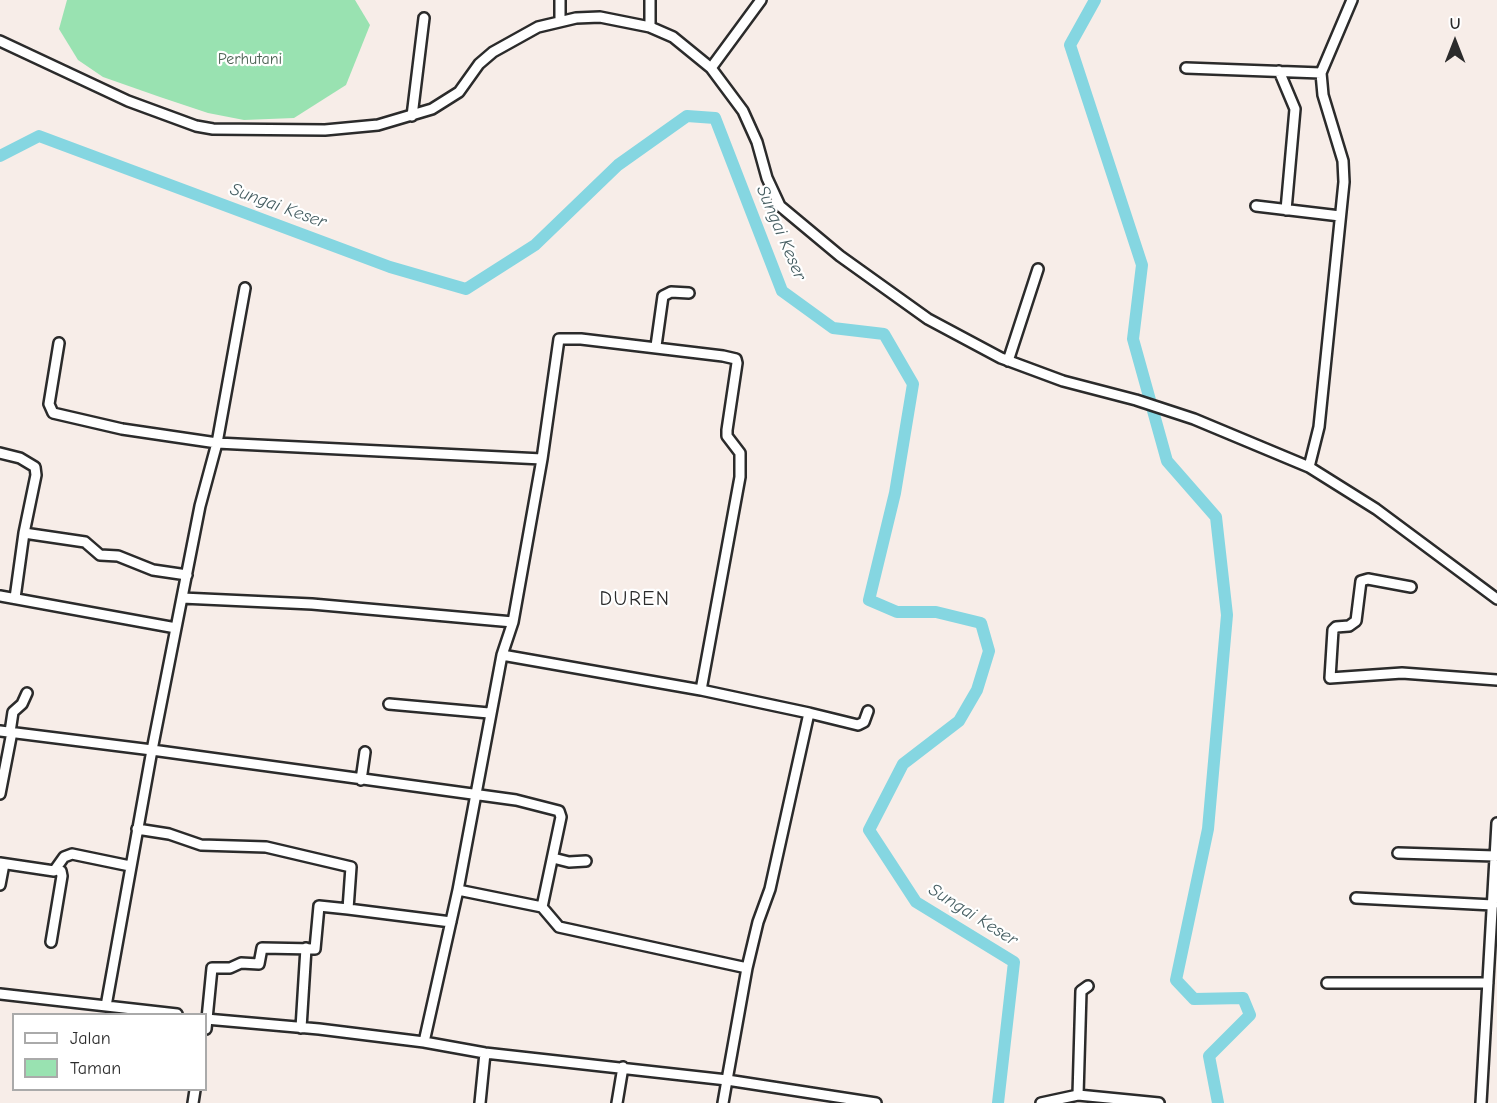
<!DOCTYPE html>
<style>
body{margin:0}
#map{position:relative;width:1497px;height:1103px;overflow:hidden;background:#f7ede8;font-family:"Comic Neue",sans-serif}
canvas{display:block}
.legend{position:absolute;left:12px;top:1013px;width:195px;height:78px;box-sizing:border-box;background:#fff;border:2px solid #aaa;margin:0;padding:8px 10px;list-style:none;font-size:18px;color:#2b2b2b}
.legend li{display:flex;align-items:center;gap:12px;height:30px}
.legend b{width:30px;border:2px solid #aaa}
.north{position:absolute;left:1425px;top:12px;width:60px;height:60px;-webkit-text-stroke:4px #fff;paint-order:stroke;rotate:0deg;font-size:16px;font-weight:700;line-height:24px;text-align:center;color:#2b2b2b}
.north::after{content:'';display:block;margin:auto;width:21px;height:27px;background:#2b2b2b;clip-path:polygon(50% 0,100% 100%,50% 72%,0 100%)}
</style>
<div id="map">
<canvas width="1497" height="1103"></canvas>
<ul class="legend">
<li><b style="height:8px;background:#fff"></b>Jalan</li>
<li><b style="height:16px;background:#99e2b1"></b>Taman</li>
</ul>
<div class="north">U</div>
</div>
<script>
const g = document.querySelector('canvas').getContext('2d');
g.lineJoin = 'round';
function fill(path, color) { g.fillStyle = color; g.fill(path, 'evenodd'); }
const shape = rows => new Path2D(rows.map(r => 'M' + r).join(''));
function strokePath(path, color, width, dash) { g.strokeStyle = color; g.lineWidth = width; g.lineCap = dash ? 'butt' : 'round'; g.setLineDash(dash || []); g.stroke(path); }
function write(font, color, halo, rows, align = 'center') {
  g.font = font + ' "Comic Neue",sans-serif'; g.lineWidth = 4.5; g.setLineDash([]); g.textBaseline = 'middle'; g.strokeStyle = halo; g.fillStyle = color; for (const [text, x, y, turn = 0] of rows) {
    g.save(); g.translate(x, y); g.rotate((+turn || 0) * Math.PI / 180); g.textAlign = isNaN(turn) ? turn : align; if (halo) g.strokeText(text, 0, 0); g.fillText(text, 0, 0); g.restore();
  }
}
fill(shape([
 [67,0,355,0,370,25,346,85,294,118,244,120,208,113,160,97,103,77,78,60,59,29]
]), '#99e2b1');
strokePath(shape([
 [1095,0,1070,45,1142,265,1133,339,1167,461,1216,517,1227,615,1208,829,1176,980,1194,999,1243,998,1250,1015,1209,1056,1218,1103],
 [0,156,39,136,390,267,466,289,535,245,618,165,687,116,715,118,782,291,833,328,884,334,913,384,895,493,869,600,897,612,936,612,981,623,989,651,977,690,959,721,903,764,869,830,916,902,1014,962,998,1103]
]), '#85d6e1', 12);
const minor = shape([
 [650,0,650,27],
 [560,21,560,0],
 [0,41,128,101,196,126,213,129,325,130,378,125,432,109,459,92,479,64,493,52,538,27,576,18,600,17,650,27,673,37,711,68,743,111,757,142,767,178,780,206,840,256,928,319,1001,358,1063,381,1136,400,1194,419,1309,467,1376,509,1497,599],
 [711,68,761,0],
 [1186,68,1321,73],
 [1279,71,1295,109,1286,210],
 [412,116,424,18],
 [1256,206,1340,216],
 [59,343,49,404,53,413,122,429,217,443,245,288],
 [656,346,663,296,671,292,689,293],
 [1008,361,1038,269],
 [0,453,20,458,35,467,36,475,24,533],
 [1309,467,1319,427,1344,182,1343,161,1323,95,1321,73,1352,0],
 [1411,587,1368,579,1361,581,1356,621,1349,626,1336,627,1333,630,1330,678,1402,673,1497,680],
 [0,596,176,628],
 [15,598,24,533,85,542,100,555,118,556,153,570,187,575],
 [182,598,312,604,513,622],
 [502,655,513,622,542,459,559,339,581,339,723,356,736,359,737,363,727,430,727,436,740,453,740,477,701,690],
 [389,704,489,713],
 [809,713,858,725,864,722,868,711],
 [0,731,152,750,200,506,217,443,542,459],
 [10,732,13,712,22,704,27,693],
 [361,780,365,752],
 [0,794,12,732],
 [137,829,169,834,201,845,266,847,351,867,348,909,451,922],
 [1398,853,1495,856],
 [553,858,569,862,586,861],
 [0,863,54,871,64,857,72,854,130,866],
 [0,885,4,864],
 [458,890,542,907,559,927,747,968],
 [1356,898,1493,905],
 [51,942,62,876,61,871,56,870],
 [1327,983,1488,983],
 [0,994,177,1014],
 [106,1006,152,750,516,800,559,811,561,817,542,907],
 [206,1019,319,1029,424,1042,485,1053,727,1080,723,1103],
 [301,1028,306,948],
 [206,1029,212,968,230,968,241,963,259,964,262,948,315,949,319,906,348,909],
 [424,1042,458,890,502,655,701,690,809,713,770,889,758,922,747,968,727,1080,876,1103],
 [1078,1095,1081,991,1088,986],
 [193,1103,195,1090],
 [480,1103,485,1053],
 [617,1103,623,1067],
 [1041,1103,1078,1095,1159,1103],
 [1481,1103,1497,823]
]);
strokePath(minor, '#2b2b2b', 14);
strokePath(minor, '#fff', 9);
write('16px', '#4c6253', '#fff', [
 ["Perhutani",250,59]
]);
write('italic 18px', '#465e62', '#fff', [
 ["Sungai Keser",278,206,20],
 ["Sungai Keser",781,233,67],
 ["Sungai Keser",973,915,32]
]);
g.letterSpacing = '1.5px';
write('20px', '#2b2b2b', '#fff', [
 ["DUREN",635,599]
]);
g.letterSpacing = '0px';
</script>
